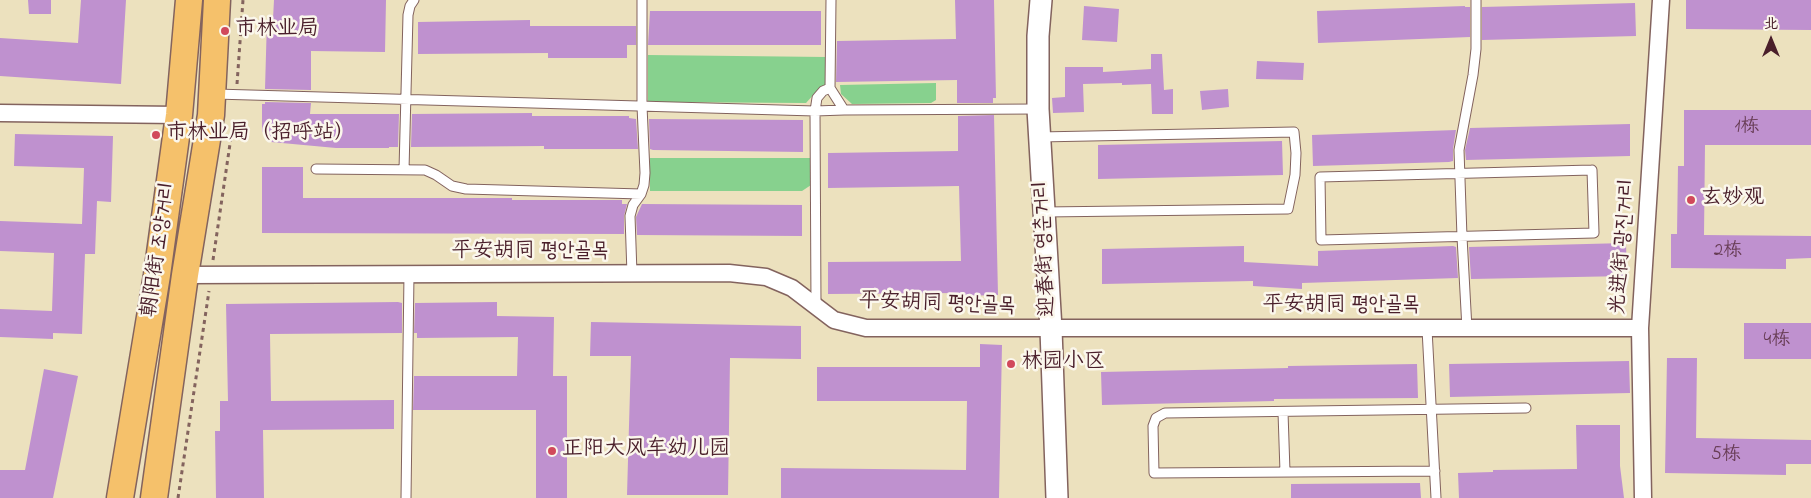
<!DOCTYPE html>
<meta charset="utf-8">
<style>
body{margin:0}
#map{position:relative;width:1811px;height:498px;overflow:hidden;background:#ece1be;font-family:"Indie Flower","LXGW WenKai TC",sans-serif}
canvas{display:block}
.north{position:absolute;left:1746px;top:15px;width:50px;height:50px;-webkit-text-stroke:4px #fbf7ec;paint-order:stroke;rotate:0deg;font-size:14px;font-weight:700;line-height:20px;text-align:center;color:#4a1f2b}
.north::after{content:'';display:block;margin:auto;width:18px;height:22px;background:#4a1f2b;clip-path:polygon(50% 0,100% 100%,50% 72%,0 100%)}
</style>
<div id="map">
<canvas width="1811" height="498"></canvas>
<div class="north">北</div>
</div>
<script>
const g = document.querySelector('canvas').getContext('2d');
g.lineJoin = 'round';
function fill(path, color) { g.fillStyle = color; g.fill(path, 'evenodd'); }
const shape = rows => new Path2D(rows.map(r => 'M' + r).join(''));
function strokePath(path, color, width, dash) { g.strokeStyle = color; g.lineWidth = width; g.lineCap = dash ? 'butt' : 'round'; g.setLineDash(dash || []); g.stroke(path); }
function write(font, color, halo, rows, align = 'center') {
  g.font = font + ' "Indie Flower","LXGW WenKai TC","Poor Story",sans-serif'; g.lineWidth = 5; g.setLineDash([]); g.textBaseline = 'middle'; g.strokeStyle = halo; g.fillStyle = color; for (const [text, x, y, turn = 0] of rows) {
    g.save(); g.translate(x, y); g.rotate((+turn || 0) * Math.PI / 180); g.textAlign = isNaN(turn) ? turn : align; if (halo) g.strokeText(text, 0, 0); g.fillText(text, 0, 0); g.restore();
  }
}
fill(shape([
 [648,55,826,57,826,86,815,93,806,103,648,102],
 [936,83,936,100,931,103,852,104,841,94,840,85],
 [650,158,811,158,811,185,802,191,650,191]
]), '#87d18e');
fill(shape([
 [28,0,51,0,51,14,29,14],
 [81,0,126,0,121,84,0,76,0,38,78,43],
 [274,0,386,0,385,52,311,51,311,90,265,89,267,19,273,19],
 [955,0,994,0,996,98,993,98,993,103,957,103,957,80,836,82,837,41,956,39],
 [1686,0,1811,0,1811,30,1686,29],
 [1635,3,1636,36,1482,40,1482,7],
 [1084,6,1119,9,1117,42,1082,40],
 [1465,6,1465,7,1470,7,1470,37,1318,43,1317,11],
 [650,11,821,11,821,45,648,45],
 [530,20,530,26,636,26,636,45,627,45,627,58,548,58,548,53,418,54,418,22],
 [1151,54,1162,54,1164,90,1173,89,1173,114,1152,114,1151,84,1122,85,1122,83,1083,84,1084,112,1053,113,1052,98,1065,97,1065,67,1103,67,1103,72,1151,69],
 [1257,61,1304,63,1303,80,1256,79],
 [1228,89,1229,107,1202,110,1200,91],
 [265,102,311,103,310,114,399,114,398,147,389,147,389,148,336,148,271,142,267,139,262,131,262,104,265,104],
 [1684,110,1811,110,1811,145,1705,145,1704,235,1811,236,1811,258,1786,259,1786,269,1671,268,1671,234,1677,234,1678,166,1684,166],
 [532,113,532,116,629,116,629,118,636,119,638,149,544,149,544,146,411,147,412,114],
 [994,115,998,295,962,296,962,293,828,294,828,262,961,261,959,186,828,188,828,153,958,151,958,116],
 [649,119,803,120,803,152,653,150,650,149],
 [1630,124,1630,156,1466,160,1465,150,1470,128],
 [1456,130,1453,149,1453,161,1449,162,1313,166,1312,135],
 [15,134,113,136,111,202,97,201,95,254,85,254,82,334,53,333,53,339,0,337,0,309,52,311,54,253,0,251,0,221,82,224,84,168,14,166],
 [1282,141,1283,175,1098,179,1098,145],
 [262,167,303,167,303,198,512,198,512,200,622,200,622,204,627,204,624,216,624,234,262,233],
 [642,204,802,205,802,236,637,235,636,217],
 [1626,243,1627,276,1471,279,1469,247],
 [1244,246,1244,262,1318,266,1318,251,1453,246,1456,247,1458,278,1302,283,1302,289,1253,286,1253,281,1102,284,1102,249],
 [398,302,402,303,402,333,270,334,271,401,394,400,394,429,263,430,264,498,216,498,215,431,220,431,220,401,228,401,226,304],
 [497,302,497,316,554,317,553,376,567,376,567,498,536,498,536,410,413,410,414,376,517,376,518,337,417,338,417,333,414,333,415,303],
 [591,322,801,326,801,359,730,358,728,495,627,495,631,356,590,356],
 [1744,323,1811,323,1811,359,1744,359],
 [980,344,1002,345,999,498,781,498,781,468,966,470,967,401,817,401,817,367,980,367],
 [1667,358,1697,358,1696,438,1811,440,1811,464,1786,464,1786,475,1665,473],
 [1629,361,1630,393,1450,397,1449,364],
 [1417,364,1418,398,1274,399,1274,401,1102,405,1101,372,1288,368,1288,366],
 [44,369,78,376,53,498,0,498,0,470,25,470],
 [1576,425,1620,425,1620,466,1624,498,1459,498,1458,473,1493,472,1493,470,1577,469],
 [1420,483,1421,498,1291,498,1291,484]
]), '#bf91cf');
const service = shape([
 [831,0,830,88,844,110,1038,109],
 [215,94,815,111,844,110],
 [1039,137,1294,132,1296,153,1295,175,1288,209,1044,212],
 [316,169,425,170,436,175,452,186,466,189,641,194],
 [404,170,408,15,410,6,414,0],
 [1592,170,1594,233,1321,240,1320,177,1592,170],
 [632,274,630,216,633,205,641,194,644,185,645,173,642,106,642,0],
 [816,306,815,111,817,98,823,91,830,88],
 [1427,329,1436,498],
 [1467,329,1462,237,1459,150,1473,75,1476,49,1476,0],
 [1283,412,1285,472],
 [1435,471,1154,473,1153,426,1156,418,1165,413,1526,408],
 [406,498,409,274]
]);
const minor = shape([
 [0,113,179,115],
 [185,275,729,273,766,277,792,288,834,320,866,328,1640,328],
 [1643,498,1640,328,1661,0]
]);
const tertiary = shape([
 [1041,0,1038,36,1038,109,1051,329,1057,498]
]);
const primary = shape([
 [120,498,157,275,179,115,189,0],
 [154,498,185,275,211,115,217,0]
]);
strokePath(service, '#83635e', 11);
strokePath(minor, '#83635e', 19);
strokePath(tertiary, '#83635e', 24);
strokePath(primary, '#83635e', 29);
strokePath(shape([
 [237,84,243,0],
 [213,260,231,137],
 [178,498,209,291]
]), '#83635e', 3, [4, 4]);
strokePath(service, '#fff', 9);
strokePath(minor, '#fff', 16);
strokePath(tertiary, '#fff', 21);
strokePath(primary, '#f5c16b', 26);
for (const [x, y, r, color] of [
 [225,31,5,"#d1495b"],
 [156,135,5,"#d1495b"],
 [1691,200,5,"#d1495b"],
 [1011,364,5,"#d1495b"],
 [552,451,5,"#d1495b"]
]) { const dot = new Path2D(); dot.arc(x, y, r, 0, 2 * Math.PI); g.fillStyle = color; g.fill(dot); strokePath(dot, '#fbf7ec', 2); }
write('19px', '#673c54', null, [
 ["1栋",1747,128],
 ["2栋",1728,252],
 ["4栋",1777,341],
 ["5栋",1726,456]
]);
write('21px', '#4a1f2b', '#fbf7ec', [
 ["市林业局",235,31],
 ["市林业局（招呼站）",166,135],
 ["玄妙观",1701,200],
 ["林园小区",1021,364],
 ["正阳大风车幼儿园",562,451]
], 'left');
write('21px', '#4a1f2b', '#fbf7ec', [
 ["光进街 광진거리",1624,247,-86],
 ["迎春街 영춘거리",1046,249,-93],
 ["朝阳街 조양거리",160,250,-82],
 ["平安胡同 평안골목",530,253],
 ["平安胡同 평안골목",937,305,2],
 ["平安胡同 평안골목",1341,307]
]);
</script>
